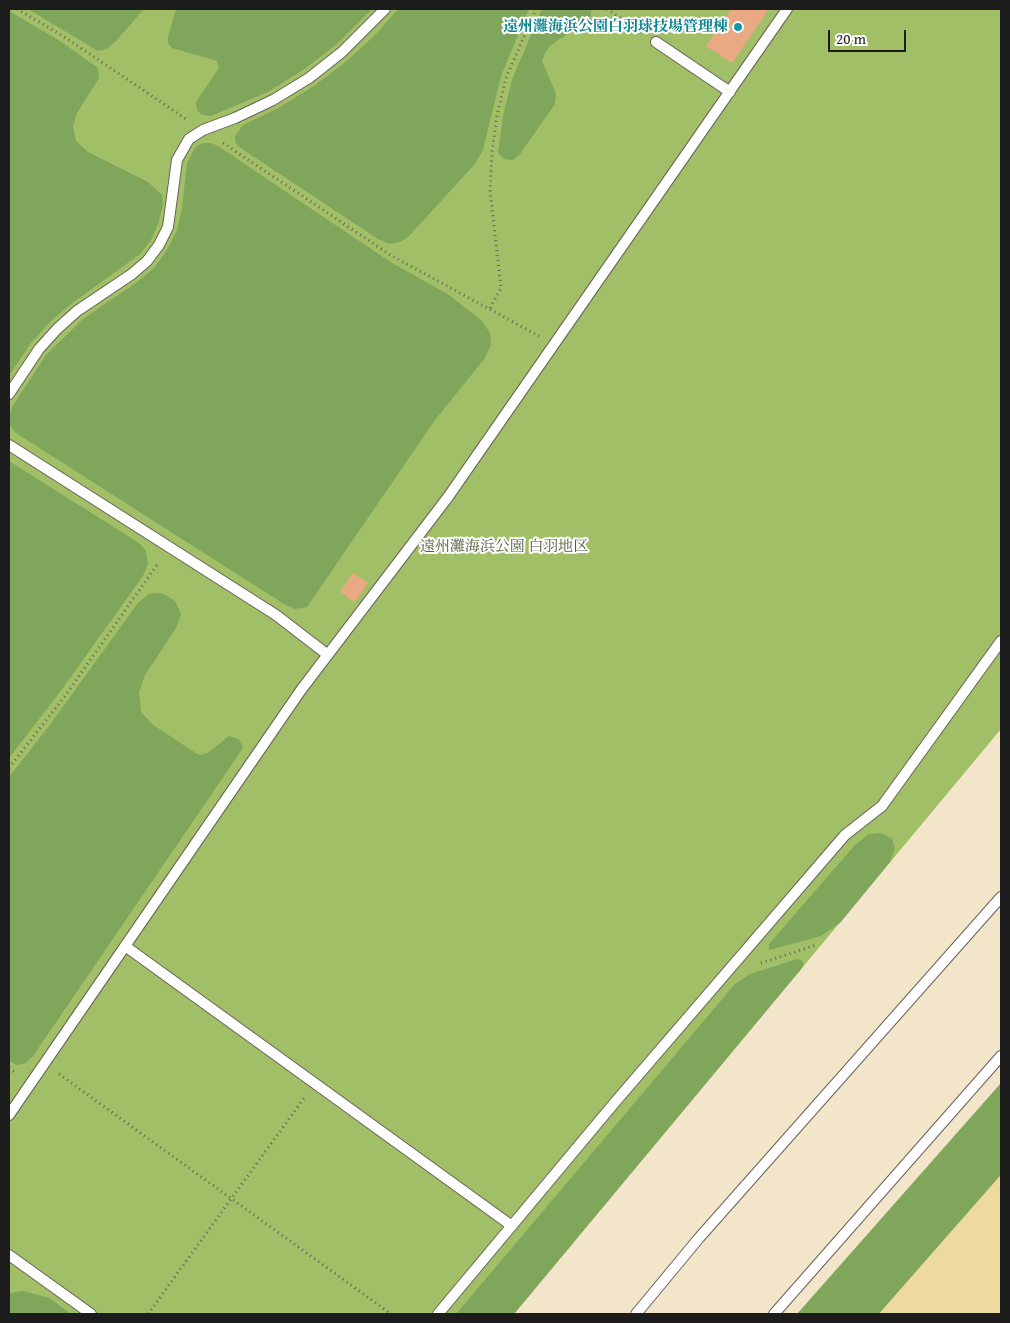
<!DOCTYPE html>
<meta charset="utf-8">
<style>
body{margin:0}
#map{position:relative;width:1010px;height:1323px;overflow:hidden;background:#f2e5ca;font-family:"Gentium Book Plus",serif}
canvas{display:block}
.frame{position:absolute;inset:0;border:10px solid #1c1c1c;pointer-events:none}
.scale{position:absolute;left:828px;top:30px;width:78px;height:22px;box-sizing:border-box;border:2px solid #1c1c1c;border-top:0;padding-left:6px;font-size:15px;line-height:18px;white-space:nowrap;color:#1c1c1c;-webkit-text-stroke:4px #fff;paint-order:stroke}
</style>
<div id="map">
<canvas width="1010" height="1323"></canvas>
<div class="frame"></div>
<div class="scale">20 m</div>
</div>
<script>
const g = document.querySelector('canvas').getContext('2d');
g.lineJoin = 'round';
function fill(path, color) { g.fillStyle = color; g.fill(path, 'evenodd'); }
const shape = rows => new Path2D(rows.map(r => 'M' + r).join(''));
function strokePath(path, color, width, dash) { g.strokeStyle = color; g.lineWidth = width; g.lineCap = dash ? 'butt' : 'round'; g.setLineDash(dash || []); g.stroke(path); }
function write(font, color, halo, rows, align = 'center') {
  g.font = font + ' "Gentium Book Plus","Noto Serif JP",serif'; g.lineWidth = 4; g.setLineDash([]); g.textBaseline = 'middle'; g.strokeStyle = halo; g.fillStyle = color; for (const [text, x, y, turn = 0] of rows) {
    g.save(); g.translate(x, y); g.rotate((+turn || 0) * Math.PI / 180); g.textAlign = isNaN(turn) ? turn : align; if (halo) g.strokeText(text, 0, 0); g.fillText(text, 0, 0); g.restore();
  }
}
fill(shape([
 [9,9,1001,9,1001,729,514,1314,9,1314]
]), '#a1bf66');
fill(shape([
 [28,9,144,9,116,41,107,49,98,51],
 [176,9,372,9,336,45,303,70,268,92,211,116,202,115,197,110,196,102,219,68,217,61,172,48,168,43,168,36],
 [398,9,529,9,501,76,483,150,474,165,409,236,400,242,389,244,378,239,239,147,235,142,235,136,243,125,278,108,314,86,348,60,376,34],
 [542,9,591,9,591,15,585,22,551,45,545,53,542,61,556,94,555,104,520,154,513,160,504,159,498,153,503,116,512,80],
 [9,11,60,41,98,68,99,78,77,113,73,126,76,141,88,152,148,182,162,195,163,205,158,224,151,240,140,254,71,304,50,322,31,343,9,376],
 [203,143,211,143,218,146,389,261,449,295,482,321,490,333,491,345,485,358,435,420,307,607,295,609,284,604,16,433,10,426,9,417,12,407,46,355,83,319,137,282,154,268,167,250,177,230,182,208,187,163,196,146],
 [9,461,139,543,146,551,148,564,143,576,60,692,9,758],
 [162,593,175,601,181,614,176,628,145,675,139,692,141,712,153,725,199,755,208,753,229,736,239,739,243,748,33,1056,26,1063,17,1065,9,1061,9,777,49,726,138,603,149,594],
 [881,833,892,839,895,848,890,862,840,923,821,936,769,950,769,944,855,845,869,834],
 [797,959,801,960,804,963,802,968,514,1314,456,1314,735,984,750,974],
 [1001,1083,1001,1175,879,1314,797,1314],
 [23,1291,49,1298,71,1314,9,1314,9,1293]
]), '#80a65b');
fill(shape([
 [1001,1175,1001,1314,879,1314]
]), '#eeda9e');
fill(shape([
 [731,9,769,9,732,63,706,46],
 [353,573,368,583,355,602,340,592]
]), '#e9a982');
const lane = shape([
 [656,42,730,92],
 [9,394,39,349,57,329,77,311,132,274,147,261,159,245,168,227,177,160,189,139,203,130,235,118,273,100,309,78,342,52,385,9],
 [9,445,276,615,328,655],
 [125,946,512,1226],
 [9,1115,301,690,448,497,787,9],
 [9,1255,91,1314],
 [438,1314,616,1101,845,835,882,806,1001,641],
 [636,1314,699,1238,1001,897],
 [774,1314,1001,1056]
]);
strokePath(lane, '#676259', 12);
strokePath(shape([
 [17,9,63,36,186,119],
 [607,9,641,32],
 [223,143,392,256,539,336],
 [490,308,501,288,490,190,492,152,497,115,506,78,536,9],
 [9,768,65,696,159,562],
 [761,963,816,945],
 [9,1068,17,1074],
 [59,1074,391,1314],
 [148,1314,304,1098]
]), '#676259', 3, [1, 4]);
strokePath(lane, '#fff', 10);
for (const [x, y, r, color] of [
 [738,27,5,"#0f9aa8"]
]) { const dot = new Path2D(); dot.arc(x, y, r, 0, 2 * Math.PI); g.fillStyle = color; g.fill(dot); strokePath(dot, '#fff', 2); }
write('bold 15px', '#0d838f', '#fff', [
 ["遠州灘海浜公園白羽球技場管理棟",728,27]
], 'right');
write('15px', '#515d3a', '#fff', [
 ["遠州灘海浜公園 白羽地区",504,547]
]);
</script>
